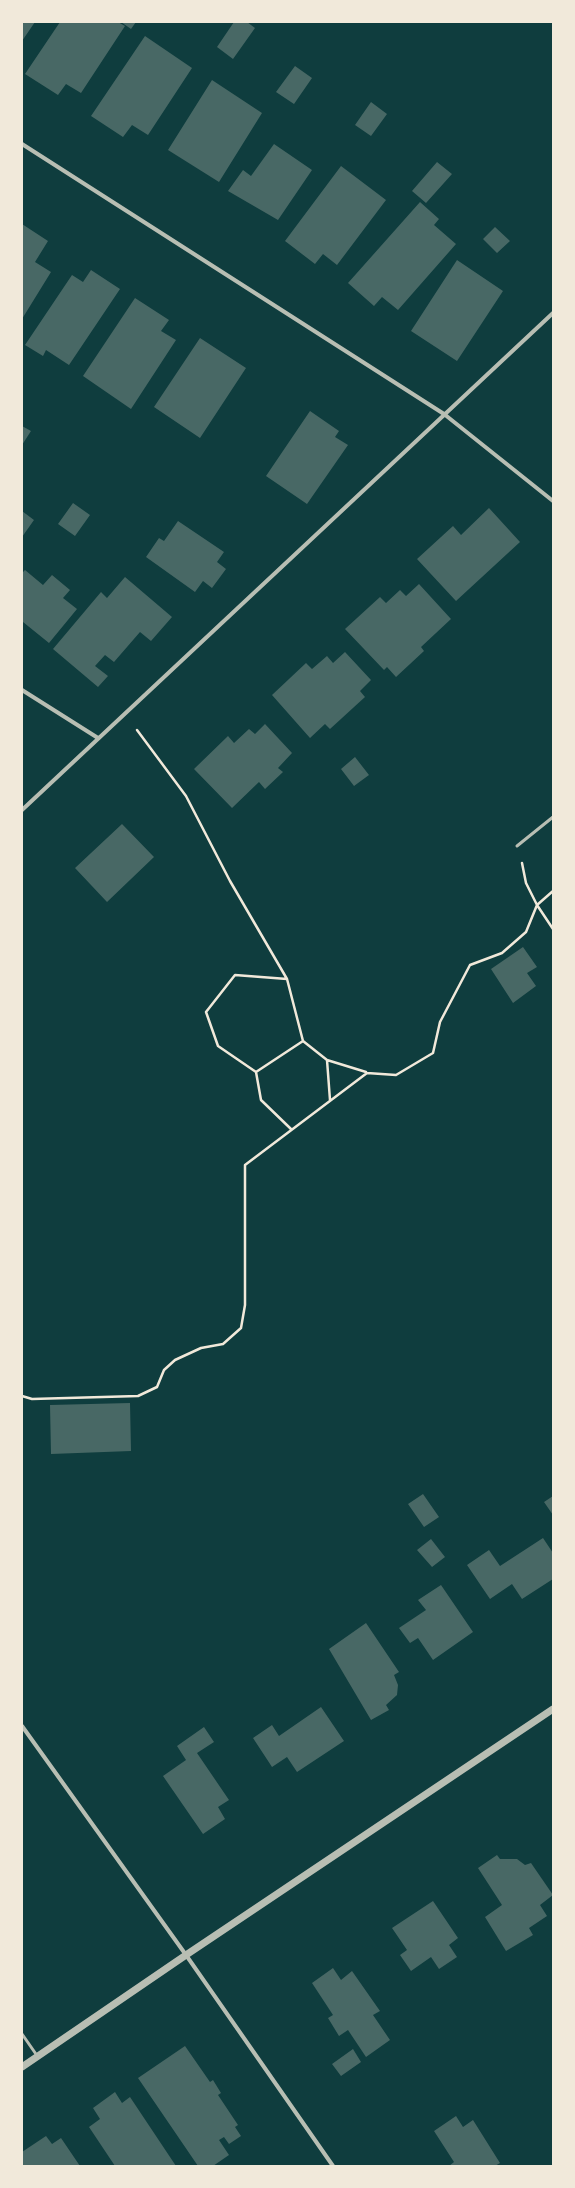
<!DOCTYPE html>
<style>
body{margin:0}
#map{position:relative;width:575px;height:2188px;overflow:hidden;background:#0f3d3e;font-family:Signika,sans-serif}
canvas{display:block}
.frame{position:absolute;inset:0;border:23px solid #f1e9da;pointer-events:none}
</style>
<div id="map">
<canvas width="575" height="2188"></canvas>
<div class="frame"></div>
</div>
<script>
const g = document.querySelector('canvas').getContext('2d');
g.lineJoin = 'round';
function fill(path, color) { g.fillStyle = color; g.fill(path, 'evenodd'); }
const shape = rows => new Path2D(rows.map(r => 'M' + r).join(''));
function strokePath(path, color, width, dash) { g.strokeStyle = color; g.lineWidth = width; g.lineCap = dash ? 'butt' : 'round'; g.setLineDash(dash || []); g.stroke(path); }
fill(shape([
 [22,22,35,22,22,41],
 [60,22,118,22,125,26,81,93,66,84,58,95,25,74],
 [121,22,136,22,131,29],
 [234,22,247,22,255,28,233,59,217,47],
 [145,36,192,68,148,135,132,125,123,137,91,116],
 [295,66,312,78,294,104,276,92],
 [212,80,262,113,219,182,168,150],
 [371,102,387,114,371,136,355,125],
 [274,144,312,170,278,220,228,191,243,170,251,176],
 [437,162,452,174,426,203,412,191],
 [341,166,386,200,337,265,323,254,315,264,285,241],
 [420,202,439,219,434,225,456,244,398,310,382,297,374,306,348,283],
 [22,224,48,241,35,262,51,272,22,319],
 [495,227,510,241,497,253,483,239],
 [457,260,503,291,457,361,411,331],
 [91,270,120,289,69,365,46,350,43,356,25,345,72,275,83,282],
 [135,298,169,320,161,331,176,340,131,409,83,376],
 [200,338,246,368,200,438,154,407],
 [310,411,339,431,335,437,348,445,307,504,266,476],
 [22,426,31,431,22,445],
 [73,503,90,515,75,536,58,524],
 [489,508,520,542,456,601,417,559,453,526,461,535],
 [22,511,34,520,22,537],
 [178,521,224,552,217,562,226,569,212,588,203,581,195,592,146,557,159,538,164,541],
 [25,570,43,585,52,575,70,590,63,598,77,609,49,643,23,622,22,624,22,573],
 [125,577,172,617,151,641,140,632,114,662,105,655,95,666,108,676,98,687,53,649,101,592,107,598],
 [419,584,451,619,421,647,424,651,396,677,387,667,384,670,345,629,380,597,386,603,400,590,406,596],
 [345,652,371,680,360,691,365,697,330,729,325,724,310,738,272,695,306,663,312,669,327,656,333,663],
 [265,724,292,753,278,768,283,772,265,789,259,782,232,808,194,769,228,736,234,743,249,729,255,734],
 [355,757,369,775,354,786,341,769],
 [122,824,154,857,107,902,75,868],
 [523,947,537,967,527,973,536,986,513,1003,491,969],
 [130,1403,131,1451,51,1454,50,1405],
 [423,1494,439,1517,424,1527,408,1504],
 [553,1496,553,1515,544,1502],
 [543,1538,553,1553,553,1579,522,1599,512,1584,490,1599,467,1565,489,1550,500,1566],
 [431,1539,445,1557,432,1567,417,1550],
 [441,1585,473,1632,433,1660,418,1638,410,1643,399,1628,426,1610,418,1600],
 [366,1623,399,1672,394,1675,398,1685,397,1695,386,1705,389,1710,371,1720,329,1649],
 [321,1707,344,1741,297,1772,287,1757,272,1767,253,1738,272,1725,279,1736],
 [204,1727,214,1742,197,1753,229,1800,218,1807,225,1819,203,1834,163,1776,186,1760,177,1746],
 [497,1855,500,1859,517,1859,525,1865,531,1863,553,1895,540,1905,547,1916,529,1928,533,1935,506,1951,485,1917,502,1905,478,1868],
 [433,1901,458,1938,449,1945,457,1957,439,1969,431,1957,411,1971,400,1955,407,1950,392,1928],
 [333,1968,341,1980,352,1971,380,2011,373,2015,390,2040,366,2057,348,2030,339,2036,328,2018,333,2015,312,1983],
 [185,2046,210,2082,213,2080,221,2093,218,2095,238,2125,235,2127,241,2136,229,2144,224,2137,219,2140,229,2155,213,2166,198,2166,138,2078],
 [353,2049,361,2062,341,2076,332,2064],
 [115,2092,122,2103,130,2097,176,2166,115,2166,89,2127,100,2119,93,2108],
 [456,2116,463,2127,473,2120,500,2163,495,2166,449,2166,454,2162,434,2131],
 [46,2136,52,2144,61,2138,80,2166,22,2166,22,2152]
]), '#486865');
strokePath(shape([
 [137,730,186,796,230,881,287,979,303,1041,327,1060,366,1072],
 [522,863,526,883,537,905,553,929],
 [287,979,235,975,206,1012,218,1046,256,1072,261,1100,291,1129],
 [327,1060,330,1100],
 [256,1072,303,1041],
 [22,1396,32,1399,138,1396,157,1387,164,1370,175,1360,201,1348,223,1344,241,1328,245,1305,245,1165,367,1073,396,1075,433,1053,440,1022,470,965,502,953,526,932,537,905,553,891]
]), '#f1e9da', 2.5);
strokePath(shape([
 [517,846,553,817],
 [22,2034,38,2057]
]), '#b8beb3', 3);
strokePath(shape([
 [22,144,444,414,553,501],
 [22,690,98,738],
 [22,810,553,313],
 [22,1726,186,1955,333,2166]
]), '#b8beb3', 4);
strokePath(shape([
 [22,2067,186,1955,553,1709]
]), '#b8beb3', 7);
</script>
